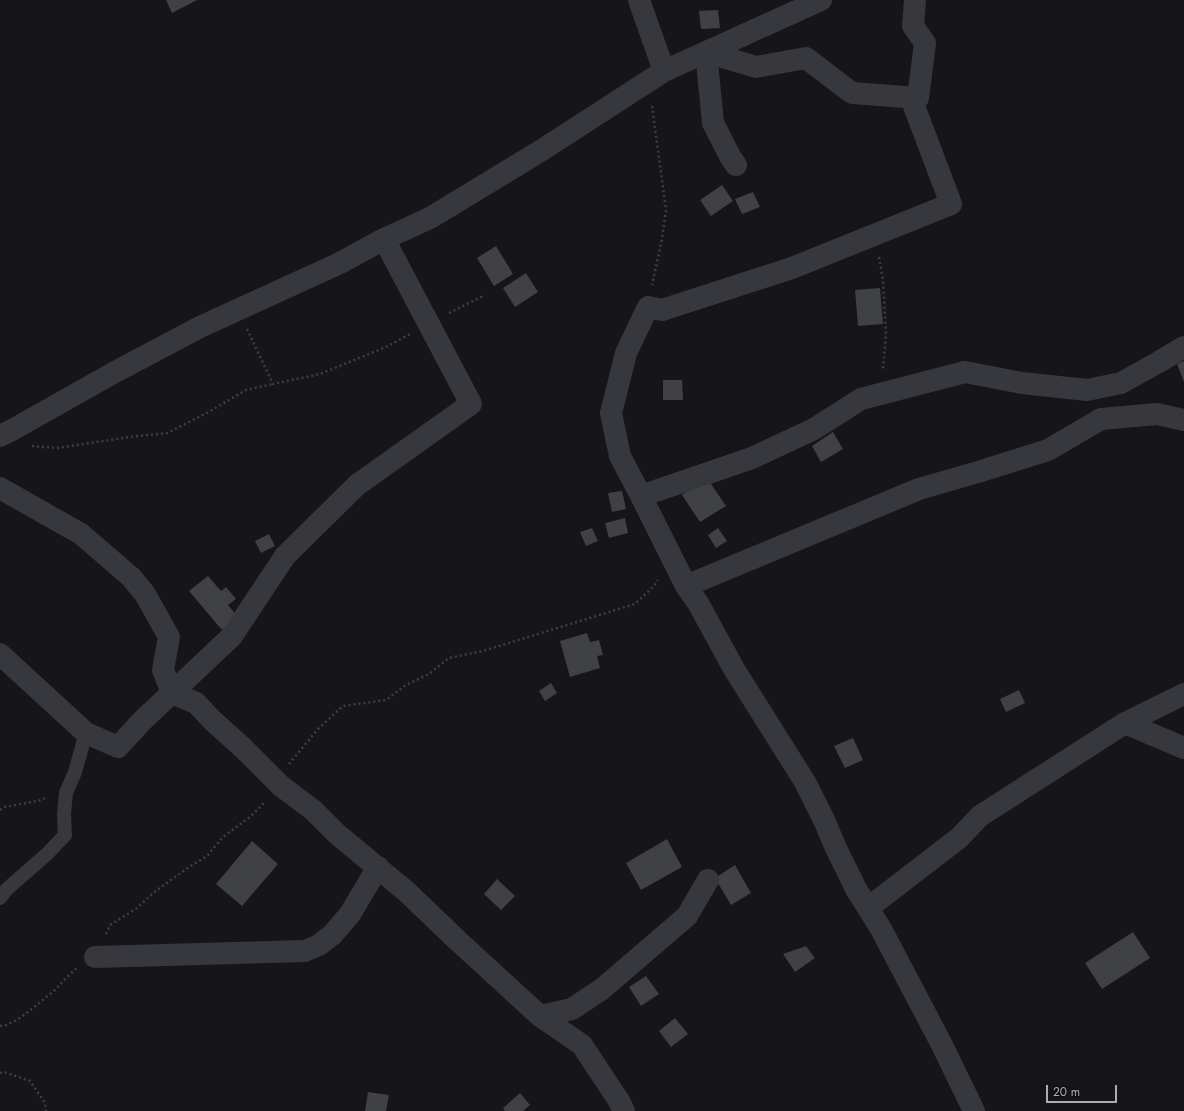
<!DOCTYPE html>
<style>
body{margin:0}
#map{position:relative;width:1184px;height:1111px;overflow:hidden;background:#161618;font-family:Jost,sans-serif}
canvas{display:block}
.scale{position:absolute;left:1046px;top:1085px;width:71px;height:18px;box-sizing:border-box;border:2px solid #a8adb8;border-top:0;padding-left:5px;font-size:12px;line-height:14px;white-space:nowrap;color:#a8adb8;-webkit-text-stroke:3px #111113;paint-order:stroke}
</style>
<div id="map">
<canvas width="1184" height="1111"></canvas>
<div class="scale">20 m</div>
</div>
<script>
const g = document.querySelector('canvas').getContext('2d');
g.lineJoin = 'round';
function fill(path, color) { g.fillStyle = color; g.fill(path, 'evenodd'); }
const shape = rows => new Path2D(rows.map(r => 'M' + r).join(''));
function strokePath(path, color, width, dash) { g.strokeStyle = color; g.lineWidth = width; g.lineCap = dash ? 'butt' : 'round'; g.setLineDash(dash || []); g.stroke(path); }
fill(shape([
 [166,0,197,0,172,13],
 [718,10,720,28,701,29,699,11],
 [722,185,733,201,711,216,700,200],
 [753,192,760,207,742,214,735,199],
 [496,246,513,274,494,286,477,258],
 [526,273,538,292,515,307,503,288],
 [880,288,883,324,858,326,855,290],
 [1184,361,1184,382,1177,364],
 [663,380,682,380,683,400,663,400],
 [833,432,843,449,821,462,812,446],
 [707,478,726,506,700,522,682,495],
 [622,491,626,509,612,512,608,493],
 [625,518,628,533,609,538,605,523],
 [592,528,598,541,586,546,580,532],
 [718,528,727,541,716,548,708,535],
 [269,534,275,546,261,553,255,541],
 [208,576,221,591,226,587,236,599,228,605,237,616,222,630,189,591],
 [587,633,590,642,599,640,603,655,597,656,600,668,570,677,560,641],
 [551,683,557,693,545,701,539,691],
 [1019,690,1025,703,1006,712,1000,699],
 [853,738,863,760,845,768,834,746],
 [667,839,682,867,641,890,626,863],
 [252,841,278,864,242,906,216,884],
 [735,865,751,893,731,905,715,878],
 [497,879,515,896,501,910,484,894],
 [1133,932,1150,958,1102,989,1085,963],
 [806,946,815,958,795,972,783,954],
 [646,976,659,994,641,1006,629,987],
 [675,1018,688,1034,671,1047,659,1031],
 [368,1092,389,1095,386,1111,365,1111],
 [520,1093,530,1105,523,1111,505,1111,503,1108]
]), '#404145');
strokePath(shape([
 [652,106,666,210,662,239,652,285],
 [879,257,883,280,886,334,883,369],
 [449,313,483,296],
 [247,329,273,384,320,374,386,347,410,334],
 [32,446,57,448,129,437,167,433,205,414,246,390,273,384],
 [289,764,318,729,343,706,386,700,406,685,429,674,449,658,483,651,635,604,654,586,658,580],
 [0,810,5,807,42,800,46,797],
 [106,934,110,925,137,908,153,893,186,869,207,856,222,838,251,816,265,802],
 [0,1026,6,1025,17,1020,33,1008,55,990,65,979,77,968],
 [0,1073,4,1072,30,1081,45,1103,46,1111]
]), '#3d3f44', 2.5, [2, 3]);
strokePath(shape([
 [0,898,7,889,47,854,65,835,64,814,66,793,75,772,86,733]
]), '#37383d', 14);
strokePath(shape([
 [639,0,664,71,821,0],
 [706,52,756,67,806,58,852,93,918,98,925,43,913,26,915,0],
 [706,52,713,123,731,158,736,165],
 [911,98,951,204,792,268,662,310,648,307,626,353,611,413,620,456,641,496,686,586,698,603,734,669,805,782,824,820,835,846,856,889,881,929,910,984,942,1045,974,1111],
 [0,436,12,430,115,372,200,327,340,263,384,239,430,218,542,150,664,71],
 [0,488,81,534,131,577,145,594,169,637,163,670,172,693,196,703,213,721,243,748,281,786,313,810,337,834,407,892,457,940,540,1016,582,1045,619,1101,624,1111],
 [641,496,752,458,814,429,861,399,965,372,1022,383,1087,390,1121,383,1157,363,1184,347],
 [686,586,919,489,978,472,1048,450,1101,419,1157,414,1184,420],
 [0,654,86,733,118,747,142,721,232,636,285,556,357,485,471,404,384,239],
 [1125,723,1184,694],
 [868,908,959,838,980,816,1125,723,1184,748],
 [95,957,305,951,319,945,332,935,350,914,378,867],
 [540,1016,572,1009,602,989,687,916,708,880]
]), '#37383d', 22);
</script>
